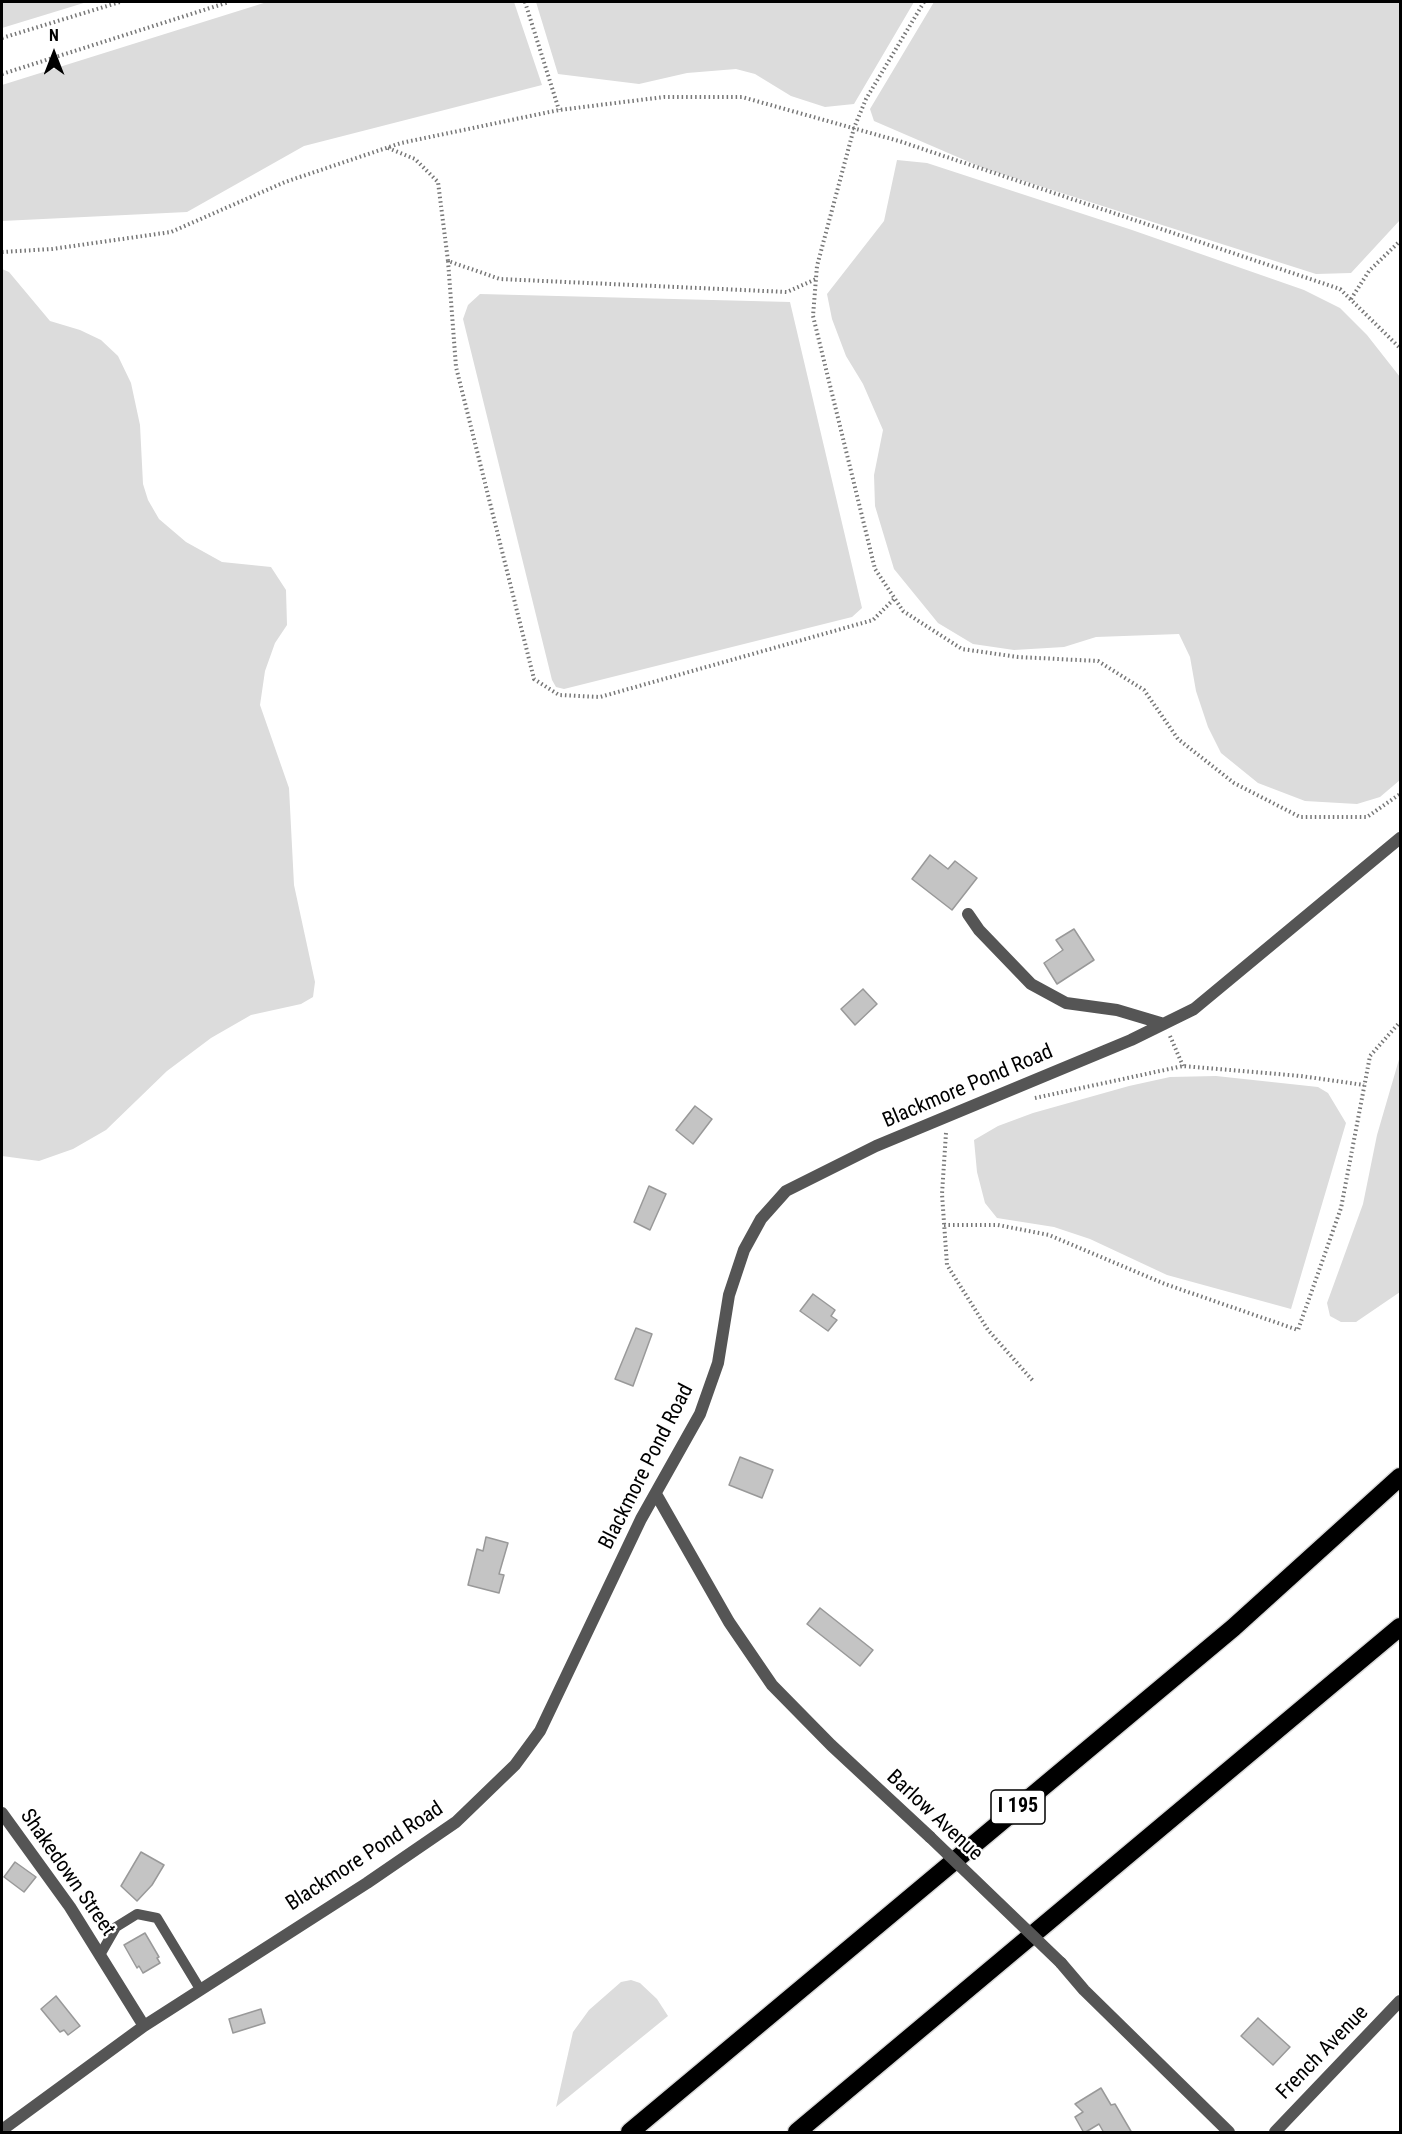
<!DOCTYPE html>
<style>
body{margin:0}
#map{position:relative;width:1402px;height:2134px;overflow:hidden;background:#fff;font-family:"Roboto Condensed",sans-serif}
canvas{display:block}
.frame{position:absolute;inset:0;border:3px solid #000;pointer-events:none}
.north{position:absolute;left:24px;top:24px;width:60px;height:60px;-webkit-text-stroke:4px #fff;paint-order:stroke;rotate:0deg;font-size:16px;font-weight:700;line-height:24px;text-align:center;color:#000}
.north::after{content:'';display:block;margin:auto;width:21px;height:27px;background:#000;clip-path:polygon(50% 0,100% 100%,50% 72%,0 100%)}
</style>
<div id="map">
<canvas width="1402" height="2134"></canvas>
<div class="frame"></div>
<div class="north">N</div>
</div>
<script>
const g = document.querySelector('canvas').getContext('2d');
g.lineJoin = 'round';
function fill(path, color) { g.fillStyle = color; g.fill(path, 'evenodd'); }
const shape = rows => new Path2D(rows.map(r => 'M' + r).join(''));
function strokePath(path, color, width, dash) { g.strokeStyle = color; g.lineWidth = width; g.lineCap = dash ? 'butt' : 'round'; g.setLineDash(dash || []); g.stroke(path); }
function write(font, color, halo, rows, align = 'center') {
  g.font = font + ' "Roboto Condensed",sans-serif'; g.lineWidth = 4.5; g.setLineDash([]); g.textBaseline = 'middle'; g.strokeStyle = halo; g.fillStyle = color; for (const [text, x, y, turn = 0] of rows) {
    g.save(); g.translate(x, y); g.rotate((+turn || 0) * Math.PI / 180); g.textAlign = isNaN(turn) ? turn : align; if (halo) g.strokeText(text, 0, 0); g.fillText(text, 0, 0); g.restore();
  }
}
fill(shape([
 [2,2,87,2,2,28],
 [267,2,514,2,542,85,304,146,187,212,2,221,2,85],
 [536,2,914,2,854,104,825,107,791,96,755,74,736,69,687,73,639,84,558,74],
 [934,2,1400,2,1400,220,1351,273,1316,274,983,168,874,121,870,109],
 [897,160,927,163,1132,230,1304,290,1340,308,1367,335,1400,377,1400,780,1380,797,1357,804,1305,801,1258,783,1221,753,1208,727,1196,691,1190,657,1179,634,1096,637,1064,647,1014,650,973,644,938,623,894,569,875,506,874,475,883,430,863,384,846,356,832,319,827,294,884,221],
 [2,269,9,272,50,321,80,330,101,340,118,356,131,383,140,425,143,484,148,500,159,519,186,542,222,562,271,567,286,590,287,625,275,643,265,671,260,705,289,788,294,885,315,982,313,997,301,1004,251,1015,211,1038,167,1071,106,1130,73,1149,39,1161,2,1156],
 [480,294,790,302,862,608,852,617,564,689,556,687,552,680,463,319,468,305],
 [1400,1056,1400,1292,1356,1322,1341,1322,1330,1316,1327,1303,1363,1204,1377,1135],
 [1216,1076,1318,1087,1328,1093,1346,1123,1291,1309,1167,1275,1090,1239,1054,1227,997,1218,985,1203,977,1172,974,1140,998,1126,1033,1113,1129,1086,1170,1077],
 [631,1980,640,1983,657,1999,668,2016,556,2107,573,2032,589,2010,621,1982]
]), '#dcdcdc');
const building = shape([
 [930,855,948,869,955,861,977,878,952,910,912,879,930,855],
 [1074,929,1094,960,1057,984,1044,963,1063,950,1056,940,1074,929],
 [863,989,877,1004,855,1025,841,1009,863,989],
 [695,1106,712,1119,693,1144,676,1130,695,1106],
 [649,1186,666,1194,650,1230,634,1222,649,1186],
 [813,1294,835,1310,831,1316,837,1320,828,1331,800,1311,813,1294],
 [636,1328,652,1334,633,1386,615,1379,636,1328],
 [740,1457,773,1470,762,1498,729,1485,740,1457],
 [486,1537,508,1543,499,1574,504,1575,499,1593,468,1585,477,1549,483,1551,486,1537],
 [820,1608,873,1650,860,1666,807,1624,820,1608],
 [141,1852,164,1865,152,1885,137,1901,121,1886,141,1852],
 [15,1862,36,1877,24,1892,4,1877,15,1862],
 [145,1933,159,1957,157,1958,160,1963,143,1973,139,1966,137,1968,124,1945,145,1933],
 [56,1996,80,2026,68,2035,64,2030,60,2032,41,2009,56,1996],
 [261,2009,265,2023,233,2033,229,2019,261,2009],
 [1258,2018,1290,2047,1273,2065,1241,2036,1258,2018],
 [1101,2088,1111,2105,1115,2104,1132,2133,1104,2133,1099,2124,1084,2133,1075,2117,1083,2112,1075,2104,1101,2088]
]);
fill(building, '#c4c4c4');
strokePath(building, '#999', 1.5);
const motorway = shape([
 [630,2132,1233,1628,1400,1477],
 [797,2132,1400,1627]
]);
strokePath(motorway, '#dbdbdb', 21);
strokePath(shape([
 [525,2,559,110],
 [924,2,866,99,854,128,817,266,813,316,875,569,903,611,962,649,1018,657,1098,661,1144,690,1178,739,1234,783,1300,817,1367,817,1400,794],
 [2,38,120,2],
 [2,74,229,2],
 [388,148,415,159,438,182,448,261,500,279,787,292,816,279],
 [2,252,52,249,171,232,285,182,401,143,559,110,664,97,742,97,899,141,1340,289,1400,348],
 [448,261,456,367,534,679,559,695,600,697,873,620,895,598],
 [1351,299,1369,271,1400,241],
 [1170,1036,1183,1066],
 [1035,1098,1183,1066,1301,1076,1364,1085],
 [946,1133,942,1194,947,1265,988,1330,1034,1382],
 [944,1225,998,1225,1049,1235,1165,1284,1298,1330,1341,1208,1370,1056,1400,1022]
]), '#777', 4, [1.5, 3]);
strokePath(shape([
 [100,1955,116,1927,137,1914,157,1918,200,1989]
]), '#555', 10);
strokePath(shape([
 [968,914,979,930,1031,984,1066,1003,1117,1010,1164,1024],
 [656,1494,729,1622,772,1685,831,1745,930,1837],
 [2,1813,70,1907,144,2026],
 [1061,1963,1084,1990,1229,2132],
 [2,2130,144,2026,367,1883,456,1822,515,1765,540,1731,641,1519,700,1414,718,1363,729,1295,744,1250,761,1219,786,1191,876,1146,1131,1040,1194,1009,1400,838],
 [1275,2132,1400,2001]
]), '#555', 12);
strokePath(motorway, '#000', 18);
strokePath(shape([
 [930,1837,1061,1963]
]), '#555', 12);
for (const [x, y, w] of [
 [1018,1807,54]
]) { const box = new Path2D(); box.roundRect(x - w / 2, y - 17, w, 34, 4.5); g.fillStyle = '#fff'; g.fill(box); strokePath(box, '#000', 1.5); }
write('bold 20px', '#000', null, [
 ["I 195",1018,1807]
]);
write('21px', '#000', '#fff', [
 ["Blackmore Pond Road",968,1087,-23],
 ["Blackmore Pond Road",647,1467,-63],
 ["Barlow Avenue",934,1816,43],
 ["Blackmore Pond Road",365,1857,-33],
 ["Shakedown Street",67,1873,55],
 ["French Avenue",1323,2053,-46]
]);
</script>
